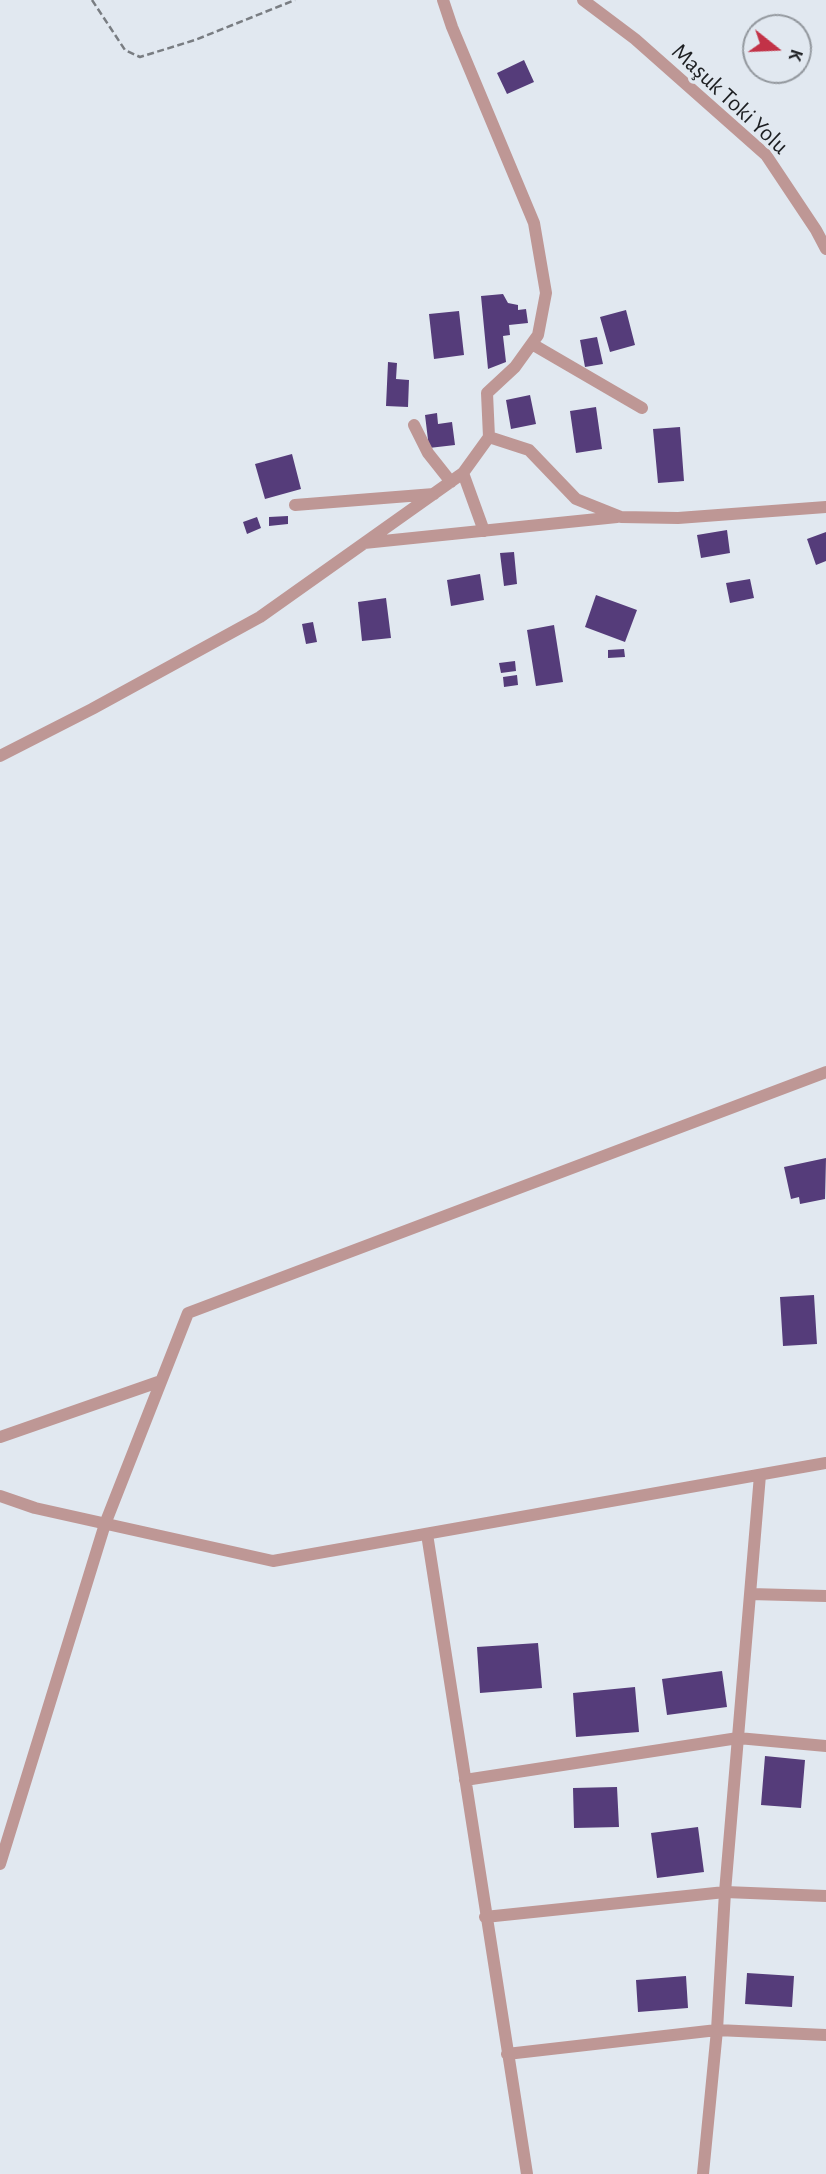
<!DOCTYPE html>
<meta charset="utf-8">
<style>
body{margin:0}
#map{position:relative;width:826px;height:2174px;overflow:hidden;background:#e1e8f0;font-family:"Alegreya Sans",sans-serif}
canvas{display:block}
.north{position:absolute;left:742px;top:14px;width:70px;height:70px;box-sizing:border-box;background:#e1e8f0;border:2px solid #93989e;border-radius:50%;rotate:108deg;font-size:19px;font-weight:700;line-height:28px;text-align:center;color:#1d1f22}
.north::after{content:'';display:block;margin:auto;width:24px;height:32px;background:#c23247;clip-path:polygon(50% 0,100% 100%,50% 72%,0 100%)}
</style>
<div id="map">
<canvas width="826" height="2174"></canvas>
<div class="north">K</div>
</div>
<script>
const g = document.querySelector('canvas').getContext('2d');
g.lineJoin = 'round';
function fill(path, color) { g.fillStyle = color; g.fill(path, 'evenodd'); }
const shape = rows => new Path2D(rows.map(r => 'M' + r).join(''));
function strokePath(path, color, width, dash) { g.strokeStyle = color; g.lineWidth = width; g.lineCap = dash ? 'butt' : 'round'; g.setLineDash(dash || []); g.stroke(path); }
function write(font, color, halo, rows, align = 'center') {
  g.font = font + ' "Alegreya Sans",sans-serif'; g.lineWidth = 7; g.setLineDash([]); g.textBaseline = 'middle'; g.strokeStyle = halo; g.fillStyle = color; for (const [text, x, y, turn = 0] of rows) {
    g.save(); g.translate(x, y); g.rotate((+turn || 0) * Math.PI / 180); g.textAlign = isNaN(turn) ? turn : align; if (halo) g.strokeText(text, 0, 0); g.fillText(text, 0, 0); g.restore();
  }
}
fill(shape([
 [524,60,534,82,507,94,497,73],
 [503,294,508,303,518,305,518,310,526,309,528,323,509,325,510,335,503,336,506,362,488,369,481,296],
 [626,310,635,345,610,352,600,317],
 [459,311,464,355,434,359,429,314],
 [597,337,603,364,585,367,580,340],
 [388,362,397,363,396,379,409,380,408,407,386,406],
 [530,395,536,424,511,429,506,400],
 [596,407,602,449,576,453,570,411],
 [437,413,438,424,452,422,455,445,429,448,425,415],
 [680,427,684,481,658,483,653,429],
 [292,454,301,489,265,499,255,464],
 [288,516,288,524,269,526,269,517],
 [257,517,261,528,247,534,243,522],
 [727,530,730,553,701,558,697,535],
 [826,532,826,561,816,565,807,539],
 [514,552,517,584,504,586,500,553],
 [480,574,484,600,451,606,447,580],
 [750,579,754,598,730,603,726,583],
 [596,595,637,610,625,642,585,627],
 [386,598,391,638,362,641,358,602],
 [313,622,317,642,306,644,302,624],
 [554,625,563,682,536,686,527,630],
 [624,649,625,657,608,658,608,650],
 [515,661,516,671,501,673,499,663],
 [517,675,518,685,504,687,503,677],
 [826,1158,825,1199,800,1204,799,1197,791,1199,784,1167],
 [814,1295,817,1344,783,1346,780,1297],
 [538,1643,542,1688,480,1693,477,1647],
 [722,1671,727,1707,667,1715,662,1679],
 [635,1687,639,1732,576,1737,573,1693],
 [765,1756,805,1760,801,1808,761,1805],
 [617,1787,619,1827,574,1828,573,1788],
 [698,1827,704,1872,657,1878,651,1833],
 [747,1973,794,1976,792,2007,745,2004],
 [686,1976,688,2008,638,2012,636,1980]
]), '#553c7a');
strokePath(shape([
 [92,0,125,50,140,57,195,40,295,0]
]), '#797d82', 2.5, [7, 3.5]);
strokePath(shape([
 [583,0,635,39,766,155,816,230,826,249],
 [532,344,642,408],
 [414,425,428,453,451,482],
 [489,437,529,450,576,499,621,517,678,518,826,507],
 [463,473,484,531],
 [295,505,434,494],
 [364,543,617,517],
 [0,756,92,709,260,617,463,473,489,437,487,393,515,367,538,335,546,293,534,223,452,27,443,0],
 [0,1437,161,1381],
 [0,1496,35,1508,273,1561,826,1463],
 [427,1534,527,2174],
 [750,1594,826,1596],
 [465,1780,738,1738,826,1746],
 [0,1864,105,1524,188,1313,826,1072],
 [485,1917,725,1892,826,1896],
 [507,2054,717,2030,826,2035],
 [703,2174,717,2030,725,1892,760,1475]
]), '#be9795', 12);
write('24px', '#1d1f22', '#e1e8f0', [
 ["Maşuk Toki Yolu",730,99,43]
]);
</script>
